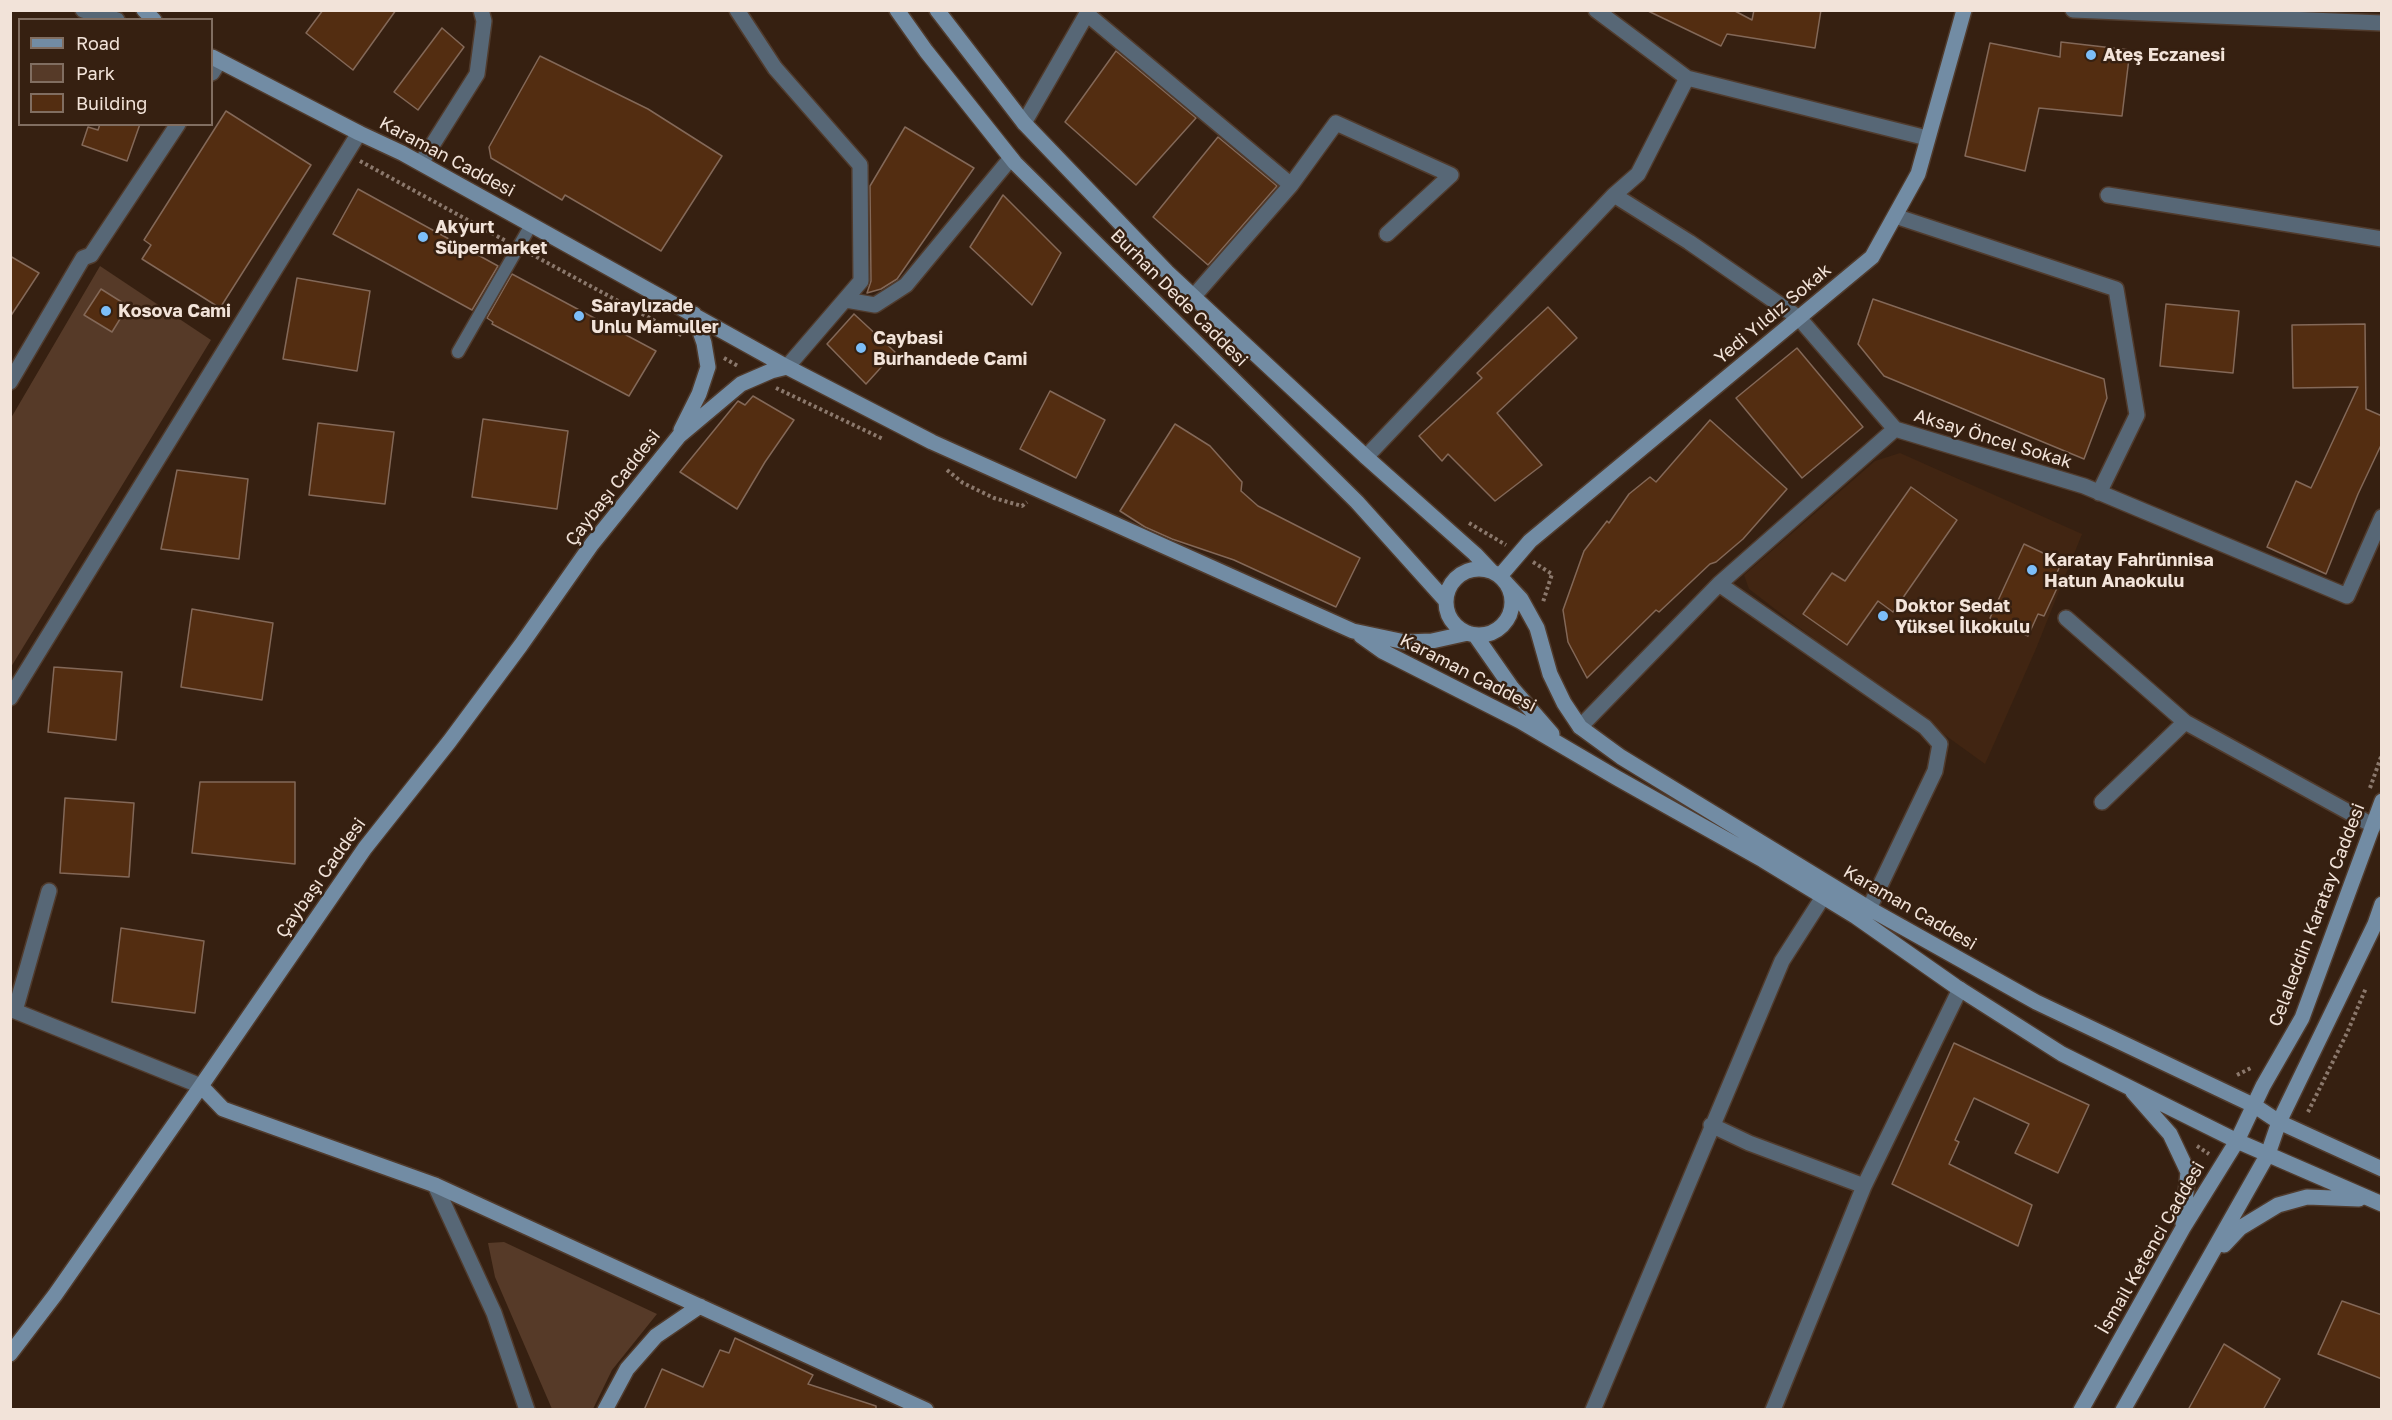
<!DOCTYPE html>
<meta charset="utf-8">
<style>
body{margin:0}
#map{position:relative;width:2392px;height:1420px;overflow:hidden;background:#362011;font-family:"Golos Text",sans-serif}
canvas{display:block}
.frame{position:absolute;inset:0;border:12px solid #f2e3d9;pointer-events:none}
.legend{position:absolute;left:18px;top:18px;width:195px;height:108px;box-sizing:border-box;background:#362011;border:2px solid #816e61;margin:0;padding:8px 10px;list-style:none;font-size:18px;color:#f2e3d9}
.legend li{display:flex;align-items:center;gap:12px;height:30px}
.legend b{width:30px;border:2px solid #816e61}
</style>
<div id="map">
<canvas width="2392" height="1420"></canvas>
<div class="frame"></div>
<ul class="legend">
<li><b style="height:8px;background:#728ca4"></b>Road</li>
<li><b style="height:16px;background:#563a28"></b>Park</li>
<li><b style="height:16px;background:#532d11"></b>Building</li>
</ul>
</div>
<script>
const g = document.querySelector('canvas').getContext('2d');
g.lineJoin = 'round';
function fill(path, color) { g.fillStyle = color; g.fill(path, 'evenodd'); }
const shape = rows => new Path2D(rows.map(r => 'M' + r).join(''));
function strokePath(path, color, width, dash) { g.strokeStyle = color; g.lineWidth = width; g.lineCap = dash ? 'butt' : 'round'; g.setLineDash(dash || []); g.stroke(path); }
function write(font, color, halo, rows, align = 'center') {
  g.font = font + ' "Golos Text",sans-serif'; g.lineWidth = 5; g.setLineDash([]); g.textBaseline = 'middle'; g.strokeStyle = halo; g.fillStyle = color; for (const [text, x, y, turn = 0] of rows) {
    g.save(); g.translate(x, y); g.rotate((+turn || 0) * Math.PI / 180); g.textAlign = isNaN(turn) ? turn : align; if (halo) g.strokeText(text, 0, 0); g.fillText(text, 0, 0); g.restore();
  }
}
fill(shape([
 [1900,453,2082,534,2035,651,1985,764,1848,665,1749,589,1744,575,1875,461]
]), '#412512');
fill(shape([
 [100,266,211,340,11,667,11,418],
 [504,1242,657,1314,612,1370,593,1409,552,1409,495,1277,488,1243]
]), '#563a28');
const building = shape([
 [323,10,396,10,353,70,306,33,323,10],
 [1646,10,1733,10,1752,20,1754,10,1821,10,1815,48,1727,34,1721,46,1646,10],
 [442,28,464,47,418,110,394,92,442,28],
 [2061,42,2130,50,2122,116,2039,108,2025,171,1965,156,1990,43,2060,57,2061,42],
 [1116,51,1196,118,1136,185,1065,122,1116,51],
 [540,56,648,109,722,156,661,251,565,195,562,200,491,158,489,147,540,56],
 [226,111,311,165,220,308,142,259,151,245,144,240,226,111],
 [100,124,140,124,127,161,82,145,88,127,98,130,100,124],
 [905,127,974,168,897,279,881,289,867,293,871,281,870,186,905,127],
 [1218,137,1277,186,1208,265,1153,217,1218,137],
 [358,189,498,266,472,310,333,234,358,189],
 [1003,195,1061,253,1032,305,970,247,1003,195],
 [10,256,39,273,10,317,10,256],
 [512,274,656,351,629,396,492,324,493,322,487,318,512,274],
 [297,278,370,291,357,371,283,359,297,278],
 [101,289,128,306,112,332,84,315,101,289],
 [1873,299,2104,379,2107,398,2084,459,1884,376,1858,344,1873,299],
 [2166,304,2239,311,2233,373,2160,366,2166,304],
 [1548,307,1577,338,1497,413,1542,465,1495,501,1448,454,1442,461,1419,436,1482,378,1477,373,1548,307],
 [854,314,895,352,866,384,827,344,854,314],
 [2365,324,2366,409,2382,416,2382,443,2358,494,2326,574,2267,547,2296,481,2311,488,2358,387,2293,388,2292,325,2365,324],
 [1797,348,1863,427,1802,478,1736,398,1797,348],
 [1050,391,1105,420,1076,478,1020,449,1050,391],
 [753,396,794,420,765,462,737,509,680,472,738,401,745,405,753,396],
 [483,419,568,431,557,509,472,497,483,419],
 [1710,420,1787,489,1743,539,1716,562,1710,564,1659,612,1656,610,1587,678,1568,642,1563,610,1584,551,1607,521,1609,523,1629,494,1650,477,1656,482,1710,420],
 [318,423,394,432,385,504,309,495,318,423],
 [1175,424,1210,446,1242,482,1241,491,1258,506,1360,558,1336,607,1234,560,1172,539,1145,527,1120,511,1175,424],
 [177,470,248,479,239,559,161,549,177,470],
 [1911,487,1957,520,1893,612,1878,601,1847,645,1803,614,1832,573,1845,581,1911,487],
 [2024,544,2062,562,2052,583,2058,586,2044,616,2038,614,2028,636,1990,618,2024,544],
 [192,609,273,623,262,700,181,687,192,609],
 [54,667,122,672,116,740,48,732,54,667],
 [200,782,295,782,295,864,192,853,200,782],
 [65,798,134,803,129,877,60,873,65,798],
 [121,928,204,941,195,1013,112,1002,121,928],
 [1954,1043,2089,1105,2058,1173,2015,1153,2029,1124,1974,1098,1955,1140,1959,1142,1949,1164,2032,1205,2018,1246,1892,1184,1954,1043],
 [2342,1301,2382,1315,2382,1379,2318,1354,2342,1301],
 [735,1338,813,1375,808,1384,876,1406,876,1410,644,1410,662,1369,703,1387,720,1350,729,1353,735,1338],
 [2224,1344,2280,1379,2263,1410,2188,1410,2224,1344]
]);
fill(building, '#532d11');
strokePath(building, '#836858', 1.5);
const lane = shape([
 [458,352,531,225]
]);
const street = shape([
 [83,10,117,20],
 [737,10,775,68,860,165,861,281,787,367],
 [1596,10,1687,78,1927,138],
 [2073,10,2382,23],
 [1087,14,1291,185],
 [212,73,219,62],
 [1024,123,1089,10],
 [421,163,477,74,484,21,481,10],
 [1614,195,1689,242,1799,318,1895,429],
 [2108,195,2382,239],
 [1895,216,2116,289,2137,415,2099,493],
 [1194,296,1291,185,1336,123,1451,175,1387,234],
 [846,300,875,305,906,285,1011,158],
 [10,382,83,258,91,255,178,124],
 [1366,457,1614,195,1638,174,1687,78],
 [1719,584,1925,727,1940,744,1935,771,1864,919],
 [2066,618,2185,722],
 [10,698,359,133],
 [1580,727,1719,584,1895,429,2084,486,2347,596,2382,517],
 [2102,802,2185,722,2374,826],
 [10,1009,201,1086],
 [15,1011,49,891],
 [1711,1125,1749,1143,1864,1186],
 [435,1185,494,1313,527,1410],
 [1593,1410,1782,961,1830,886],
 [1773,1410,1864,1186,1960,989]
]);
const secondary = shape([
 [144,10,154,20],
 [897,10,926,51,1015,163,1357,502,1446,601],
 [937,10,1024,123,1167,272,1366,457,1475,554,1491,571],
 [212,57,359,133,402,153,787,367,932,442,1353,631,1405,642,1432,641,1468,633],
 [681,430,699,394,708,367,704,343,694,314],
 '1446 602a33 33 0 1 1 66 0a33 33 0 1 1-66 0Z',
 [1500,576,1530,541,1872,257,1918,174,1964,10],
 [1507,584,1521,599,1537,628,1550,674,1564,703,1580,727,1621,757,1870,909,2036,1002,2255,1106,2279,1122,2382,1169],
 [1475,635,1512,688,1552,734],
 [1361,636,1382,651,1520,721,1617,778,1763,860,1855,916,1955,986,2062,1054,2237,1141,2382,1204],
 [201,1086,223,1109,435,1185,926,1410],
 [2133,1092,2170,1134,2188,1172,2183,1224],
 [2224,1245,2240,1228,2278,1205,2307,1197,2359,1199],
 [10,1354,55,1295,201,1086,365,848,449,742,521,645,592,544,679,436,741,384,771,371,787,367],
 [605,1410,627,1369,656,1336,700,1306],
 [2081,1410,2183,1228,2237,1141,2263,1086,2302,1018,2382,801],
 [2123,1410,2268,1154,2279,1122,2375,924,2382,904]
]);
strokePath(lane, '#503b2d', 15);
strokePath(street, '#503b2d', 18);
strokePath(secondary, '#503b2d', 18);
strokePath(shape([
 [360,161,506,241],
 [531,254,683,336],
 [724,358,738,366],
 [776,388,883,439],
 [947,470,963,483,994,498,1022,506,1027,502],
 [1469,523,1506,545],
 [1533,562,1552,574,1543,602],
 [2370,788,2382,754],
 [2237,1075,2253,1067],
 [2308,1112,2347,1033,2366,988],
 [2197,1146,2209,1154]
]), '#8b786c', 4, [3, 3]);
strokePath(lane, '#576776', 12);
strokePath(street, '#576776', 15);
strokePath(secondary, '#728ca4', 15);
for (const [x, y, r, color] of [
 [2091,55,6,"#7cbef9"],
 [423,237,6,"#7cbef9"],
 [106,311,6,"#7cbef9"],
 [579,316,6,"#7cbef9"],
 [861,348,6,"#7cbef9"],
 [2032,570,6,"#7cbef9"],
 [1883,616,6,"#7cbef9"]
]) { const dot = new Path2D(); dot.arc(x, y, r, 0, 2 * Math.PI); g.fillStyle = color; g.fill(dot); strokePath(dot, '#362011', 2); }
write('bold 18px', '#f2e3d9', '#362011', [
 ["Ateş Eczanesi",2103,55],
 ["Akyurt",435,227],
 ["Süpermarket",435,248],
 ["Saraylızade",591,306],
 ["Unlu Mamuller",591,327],
 ["Kosova Cami",118,311],
 ["Caybasi",873,338],
 ["Burhandede Cami",873,359],
 ["Karatay Fahrünnisa",2044,560],
 ["Hatun Anaokulu",2044,581],
 ["Doktor Sedat",1895,606],
 ["Yüksel İlkokulu",1895,627]
], 'left');
write('18px', '#f2e3d9', '#362011', [
 ["Karaman Caddesi",447,157,28],
 ["Burhan Dede Caddesi",1179,298,45],
 ["Yedi Yıldız Sokak",1773,314,-40],
 ["Aksay Öncel Sokak",1993,439,17],
 ["Çaybaşı Caddesi",613,488,-52],
 ["Karaman Caddesi",1468,673,27],
 ["Çaybaşı Caddesi",321,878,-55],
 ["Karaman Caddesi",1910,908,30],
 ["Celaleddin Karatay Caddesi",2317,915,-69],
 ["İsmail Ketenci Caddesi",2151,1248,-60]
]);
</script>
